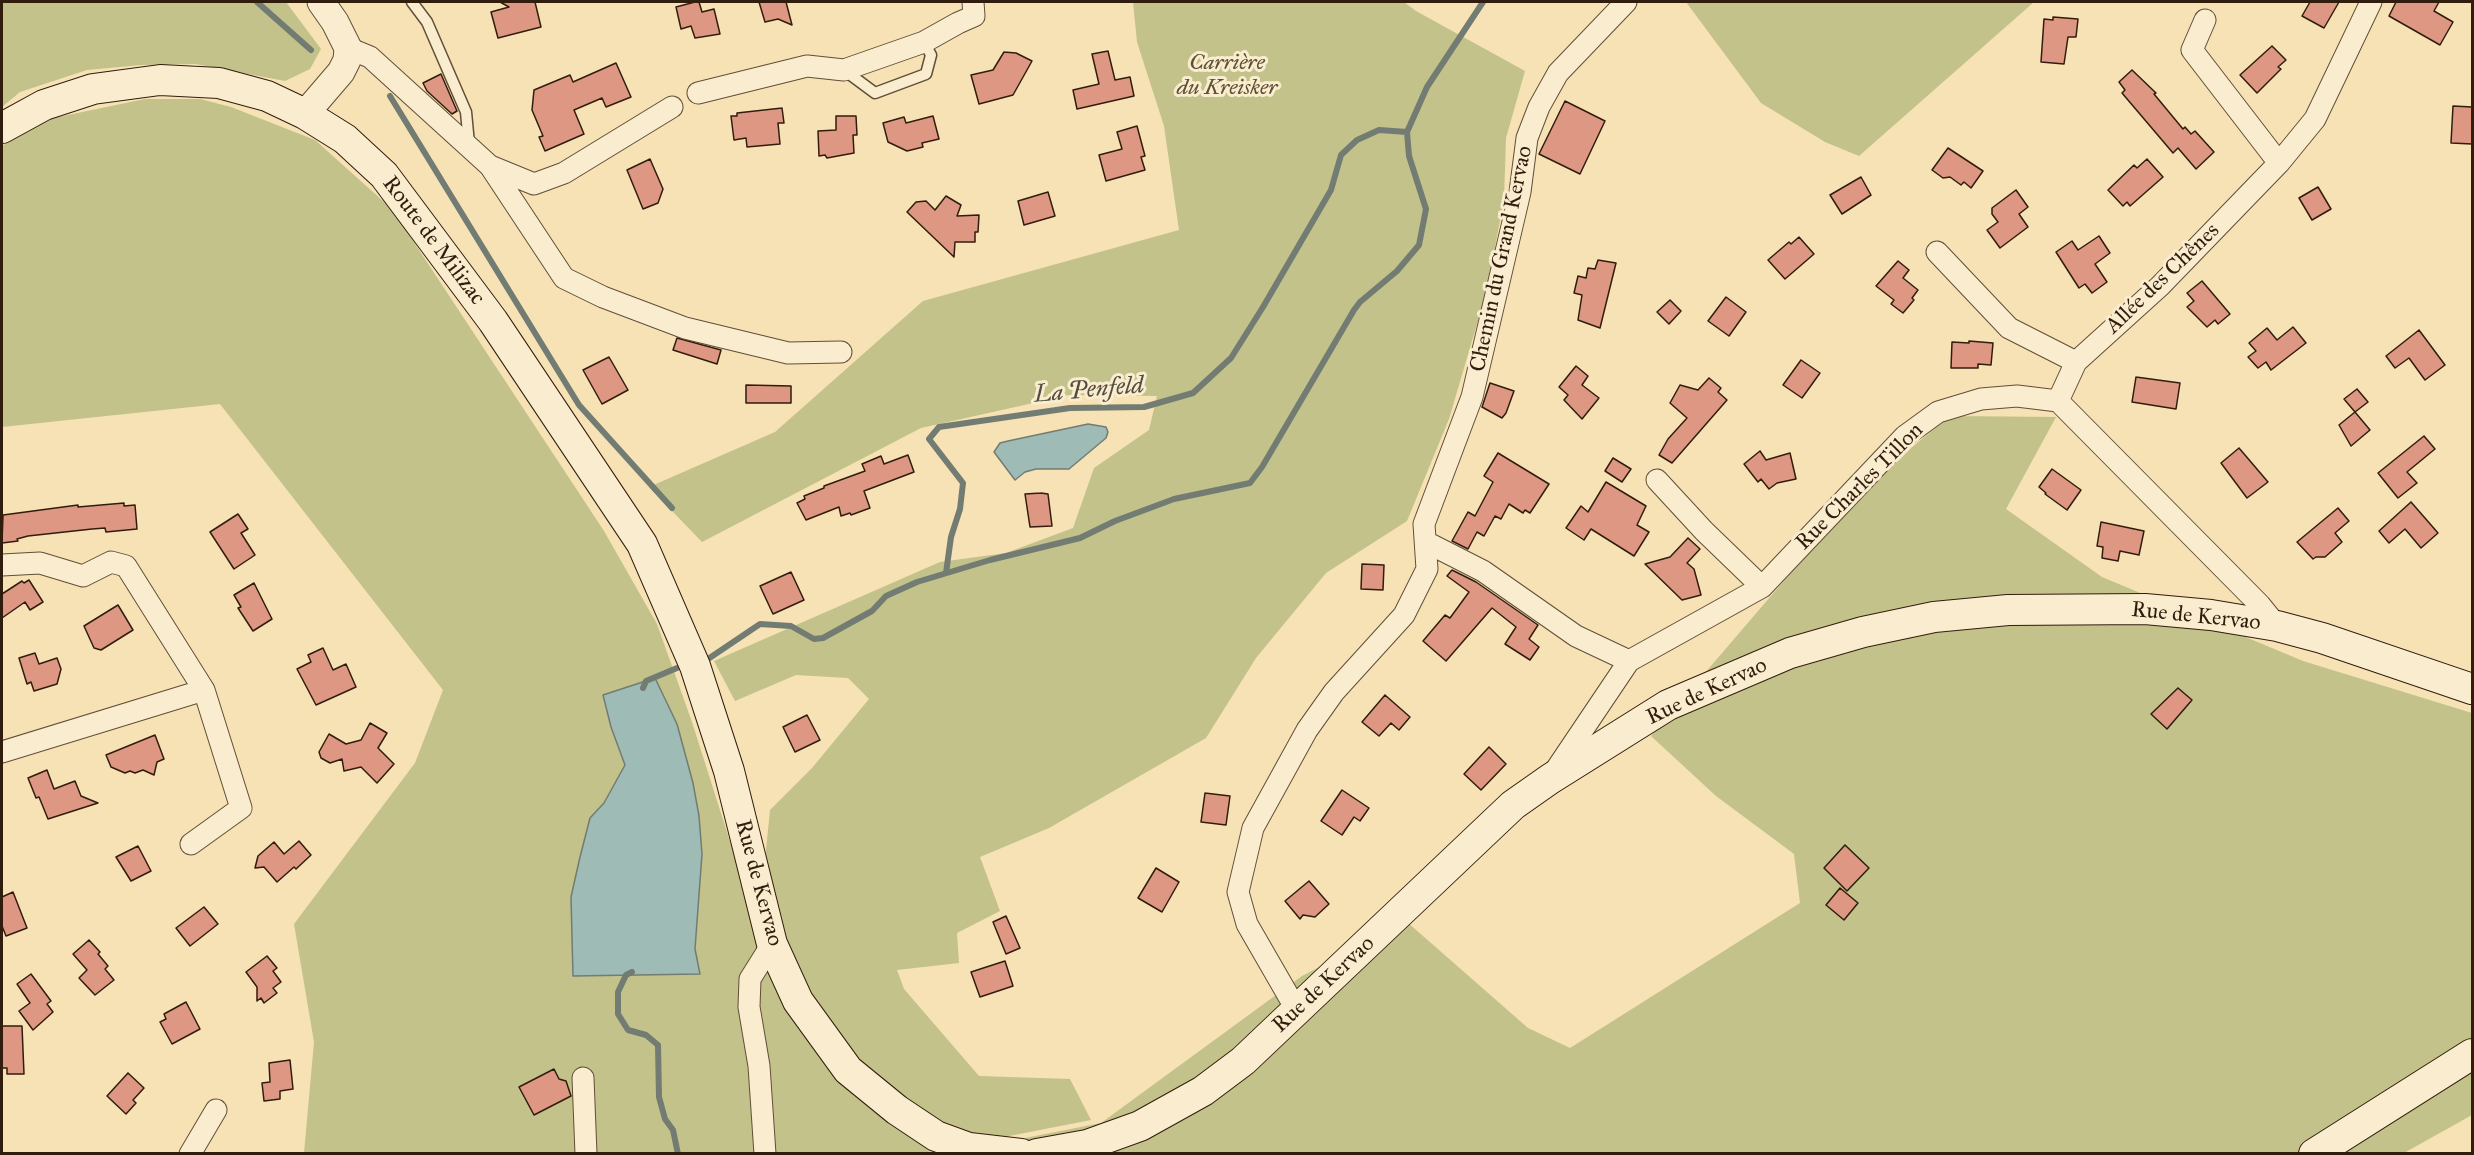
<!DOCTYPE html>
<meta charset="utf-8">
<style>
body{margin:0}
#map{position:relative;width:2474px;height:1155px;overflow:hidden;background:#f6e2b5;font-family:"IM FELL Great Primer",serif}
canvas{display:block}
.frame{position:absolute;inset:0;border:3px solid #311d0d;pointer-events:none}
</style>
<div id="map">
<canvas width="2474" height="1155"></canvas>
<div class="frame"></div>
</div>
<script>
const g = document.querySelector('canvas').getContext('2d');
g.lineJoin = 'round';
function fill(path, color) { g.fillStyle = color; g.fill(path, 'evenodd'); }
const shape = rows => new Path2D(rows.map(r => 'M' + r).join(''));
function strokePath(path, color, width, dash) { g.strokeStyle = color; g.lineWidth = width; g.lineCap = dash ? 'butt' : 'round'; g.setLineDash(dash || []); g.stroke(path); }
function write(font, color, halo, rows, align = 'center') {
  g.font = font + ' "IM FELL Great Primer",serif'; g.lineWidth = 6; g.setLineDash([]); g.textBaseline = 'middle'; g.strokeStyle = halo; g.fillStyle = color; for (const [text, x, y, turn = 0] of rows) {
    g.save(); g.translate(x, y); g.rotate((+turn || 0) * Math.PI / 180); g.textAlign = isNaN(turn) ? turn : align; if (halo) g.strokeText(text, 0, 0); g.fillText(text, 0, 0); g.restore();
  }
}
fill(shape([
 [2,2,286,2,321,49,310,69,285,81,195,64,142,65,87,70,20,92,2,107],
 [1133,2,1404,2,1416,11,1525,71,1506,138,1504,199,1487,290,1449,419,1407,521,1326,573,1256,658,1206,738,1049,828,980,857,1000,911,957,933,959,963,897,970,904,989,979,1076,1070,1079,1091,1120,917,1154,304,1153,314,1042,294,924,415,763,443,690,220,404,2,427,2,146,34,122,145,99,200,99,231,107,315,140,392,209,604,531,657,624,692,722,739,870,765,860,770,810,812,768,869,699,848,678,796,675,735,701,714,661,940,562,1006,553,1073,528,1094,468,1149,430,1157,396,1069,395,921,428,702,542,649,487,775,432,923,301,1179,230,1164,126,1137,42],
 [655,678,677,724,693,783,699,816,702,854,695,949,700,973,573,976,571,897,590,818,604,803,625,765,611,727,603,695],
 [1686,2,2034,2,1859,156,1825,142,1761,103],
 [1950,416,2056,417,2006,509,2102,577,2303,661,2472,713,2472,1115,2404,1153,1013,1154,1015,1140,1101,1123,1302,976,1407,922,1528,1028,1570,1048,1800,903,1794,854,1716,796,1651,736,1866,485]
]), '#c2c28a');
const water = shape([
 [1088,424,1106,427,1108,432,1106,438,1069,469,1036,469,1025,472,1015,480,994,452,1000,443,1008,441,1088,424],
 [655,678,677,724,693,783,699,816,702,854,695,949,700,974,573,976,571,897,580,857,590,818,604,803,625,765,611,727,603,695,655,678]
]);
fill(water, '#9ebcb5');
strokePath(water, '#727c72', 1.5);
strokePath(shape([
 [257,2,311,50],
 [390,96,579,405,672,508],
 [946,573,951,537,960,509,963,483,929,439,939,427,1070,408,1144,407,1193,393,1231,358,1263,307,1331,190,1341,155,1357,140,1379,130,1407,132],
 [708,659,760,624,791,626,814,639,823,638,872,611,886,596,917,582,990,560,1080,538,1115,521,1174,499,1250,483,1262,467,1354,310,1360,302,1397,271,1419,245,1426,209,1409,156,1407,132,1427,87,1483,2],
 [643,688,646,681,677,668],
 [632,972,626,975,618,992,618,1014,628,1030,646,1035,658,1045,659,1097,665,1119,673,1130,678,1154]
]), '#727c72', 6);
const building = shape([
 [500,2,535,2,541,27,498,38,491,12,509,7,500,2],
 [695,2,699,2,702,12,714,9,720,34,695,38,691,26,681,29,676,7,695,2],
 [759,2,786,2,792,25,778,19,765,22,759,2],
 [2310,2,2339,2,2324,28,2302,16,2310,2],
 [2396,2,2439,2,2434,11,2453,22,2440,45,2389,16,2396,2],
 [2053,17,2078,19,2076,37,2068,37,2064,64,2041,62,2044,19,2053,20,2053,17],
 [2272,46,2286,60,2278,67,2281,69,2257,93,2240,75,2272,46],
 [1108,51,1115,80,1130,77,1134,96,1077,109,1073,90,1099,84,1092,54,1108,51],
 [1004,52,1016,53,1032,61,1013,95,979,104,971,75,993,70,1004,52],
 [616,63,631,97,606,107,602,98,574,110,584,134,545,151,539,137,543,136,532,110,534,90,570,75,573,82,616,63],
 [2132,70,2156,93,2154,94,2183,129,2185,127,2191,134,2195,131,2214,152,2196,169,2178,148,2173,153,2122,93,2125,90,2119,82,2132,70],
 [441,74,457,111,452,114,427,91,423,83,441,74],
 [1565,101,1605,121,1580,174,1539,154,1565,101],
 [2453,106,2472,107,2472,144,2451,143,2453,106],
 [782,108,784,123,778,123,780,144,747,147,746,138,734,140,731,116,737,116,737,113,782,108],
 [836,116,856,116,857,135,853,135,854,153,827,158,825,155,819,156,818,131,836,130,836,116],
 [933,116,939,139,922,143,923,147,907,151,888,142,883,123,904,117,906,123,933,116],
 [1137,126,1145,156,1141,157,1145,170,1106,181,1099,155,1122,149,1117,132,1137,126],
 [1948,148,1983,171,1971,188,1964,182,1961,185,1950,177,1943,178,1932,170,1948,148],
 [650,159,663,189,658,203,643,209,627,170,650,159],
 [2147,159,2163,177,2130,206,2127,202,2123,206,2108,190,2134,165,2137,168,2147,159],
 [1861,177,1871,195,1842,214,1830,195,1861,177],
 [2318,187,2331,209,2312,220,2299,198,2318,187],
 [2016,190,2028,207,2019,214,2028,227,2000,248,1987,230,1998,222,1992,214,1992,208,2016,190],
 [1048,192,1055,216,1024,225,1018,201,1048,192],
 [946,196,961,205,957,216,979,215,978,232,975,232,975,242,955,242,954,257,907,212,916,202,926,201,935,210,946,196],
 [2099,236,2110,253,2095,264,2107,282,2092,293,2085,284,2079,288,2056,252,2072,241,2078,250,2099,236],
 [1799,237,1814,254,1785,279,1768,260,1789,242,1791,244,1799,237],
 [1598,260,1616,263,1600,328,1578,320,1582,295,1574,293,1578,276,1586,278,1588,268,1595,269,1598,260],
 [1898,261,1909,270,1903,278,1918,290,1912,298,1914,300,1903,313,1891,304,1894,300,1876,286,1898,261],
 [2202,281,2230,314,2218,324,2215,320,2207,327,2187,307,2194,301,2187,293,2202,281],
 [1726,297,1746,312,1729,336,1708,321,1726,297],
 [1670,300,1681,311,1669,324,1657,312,1670,300],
 [2293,327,2306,343,2271,370,2266,362,2258,368,2248,357,2256,351,2249,343,2267,328,2277,340,2293,327],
 [2419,330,2445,365,2425,380,2409,358,2395,368,2386,356,2419,330],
 [677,338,721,350,717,364,673,350,677,338],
 [1969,341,1993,343,1991,365,1978,364,1978,368,1951,368,1952,342,1969,343,1969,341],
 [609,357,628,390,602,404,583,370,609,357],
 [1801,360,1820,373,1802,398,1783,385,1801,360],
 [1576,366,1588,376,1582,385,1599,398,1582,419,1564,400,1568,395,1559,387,1576,366],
 [2136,377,2180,383,2176,409,2132,402,2136,377],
 [1709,378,1721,388,1718,392,1727,400,1672,463,1659,455,1668,439,1687,418,1670,403,1680,385,1698,390,1709,378],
 [1490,383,1514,391,1506,413,1502,418,1482,407,1490,383],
 [746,385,791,386,791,403,746,403,746,385],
 [2357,389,2368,402,2355,412,2370,430,2351,446,2339,425,2355,412,2344,399,2357,389],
 [2424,436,2435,449,2407,472,2417,483,2398,498,2378,473,2424,436],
 [2239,448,2268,482,2247,498,2221,463,2239,448],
 [1760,451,1766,460,1790,453,1796,479,1777,483,1769,489,1761,479,1758,482,1744,464,1760,451],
 [1498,453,1549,484,1530,513,1525,510,1523,513,1509,504,1501,519,1495,516,1484,536,1477,532,1468,549,1452,541,1468,512,1475,516,1493,482,1484,476,1498,453],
 [908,455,914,472,864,491,870,508,851,515,850,513,841,516,839,507,806,520,797,503,805,499,804,496,824,488,824,486,865,471,862,464,881,456,884,464,908,455],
 [1613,458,1631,469,1622,482,1605,471,1613,458],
 [2052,469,2081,490,2067,510,2045,494,2046,493,2039,487,2052,469],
 [1606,482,1646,506,1637,525,1649,532,1634,556,1591,529,1584,540,1566,528,1581,506,1588,512,1606,482],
 [1041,493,1048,494,1052,526,1030,527,1025,494,1041,493],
 [2411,502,2438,533,2421,548,2405,529,2389,543,2379,531,2411,502],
 [124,503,124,506,135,505,137,529,106,532,105,528,92,529,28,536,17,539,18,541,2,543,3,515,78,505,78,507,124,503],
 [2338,508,2349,521,2335,533,2342,542,2325,557,2316,557,2313,559,2297,542,2338,508],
 [238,514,248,529,241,533,255,555,234,569,210,532,238,514],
 [2101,522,2144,531,2139,555,2120,551,2118,561,2102,558,2103,547,2097,546,2101,522],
 [1688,538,1700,549,1687,563,1694,569,1701,595,1682,600,1645,564,1670,557,1688,538],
 [1362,564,1384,565,1383,590,1361,589,1362,564],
 [1452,570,1476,582,1538,625,1529,639,1539,647,1530,660,1505,644,1516,627,1492,608,1446,661,1423,641,1445,615,1450,618,1469,592,1447,576,1452,570],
 [791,572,804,600,773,614,760,586,791,572],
 [29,580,43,602,30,610,25,602,2,618,2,594,22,581,24,583,29,580],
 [254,583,272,619,253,631,238,608,241,607,234,595,254,583],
 [118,605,133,630,101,650,94,648,84,626,118,605],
 [323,648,333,670,346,664,356,687,316,705,297,669,311,662,308,655,323,648],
 [35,653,39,664,57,658,61,669,57,684,34,691,31,682,27,684,19,658,35,653],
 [2178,688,2192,700,2167,729,2151,714,2178,688],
 [1385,695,1410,717,1399,730,1391,723,1379,736,1362,722,1385,695],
 [807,715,820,740,795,752,783,727,807,715],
 [370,723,387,733,378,748,394,764,377,783,361,767,344,771,342,759,330,763,321,758,319,752,329,734,346,744,361,740,370,723],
 [155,735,164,759,157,762,154,775,143,770,135,773,130,771,125,773,111,767,106,755,155,735],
 [1489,747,1506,764,1481,790,1464,774,1489,747],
 [47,770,54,789,75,781,81,796,98,803,48,819,39,797,36,798,28,778,47,770],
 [1342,790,1369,808,1360,821,1354,817,1342,835,1321,821,1342,790],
 [1205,793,1230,796,1226,825,1201,822,1205,793],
 [299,841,311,855,296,869,294,867,277,882,264,867,255,868,258,856,274,842,284,854,299,841],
 [1845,845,1869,868,1847,891,1824,868,1845,845],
 [138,846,151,871,131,881,116,857,138,846],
 [1156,868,1179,882,1162,912,1138,898,1156,868],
 [1309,881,1329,904,1315,917,1303,915,1300,919,1285,901,1309,881],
 [1840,888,1858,903,1844,920,1826,905,1840,888],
 [13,892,27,928,6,936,2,926,2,897,13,892],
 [204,907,218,924,190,946,176,928,204,907],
 [1006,916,1020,948,1006,954,993,922,1006,916],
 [89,940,100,952,98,954,108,966,105,969,114,980,95,995,79,978,87,970,73,954,89,940],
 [267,956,277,968,273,971,281,982,273,988,277,993,264,1003,261,998,257,1001,257,987,246,972,267,956],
 [1005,961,1013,986,980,997,971,972,1005,961],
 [31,974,51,1001,47,1004,53,1012,33,1030,19,1011,30,1003,17,984,31,974],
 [186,1002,200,1029,172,1044,160,1022,166,1019,164,1014,186,1002],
 [2,1026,22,1026,24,1074,7,1074,7,1068,2,1068,2,1026],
 [290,1060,293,1089,280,1091,280,1099,264,1101,262,1083,270,1082,269,1063,290,1060],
 [554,1069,559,1079,566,1081,571,1096,534,1115,519,1087,554,1069],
 [128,1073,144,1088,133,1100,136,1103,126,1114,107,1096,128,1073]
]);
fill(building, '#de9782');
strokePath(building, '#311d0d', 1.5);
const service = shape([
 [412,2,427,22,466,112,469,144],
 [844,70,875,93,926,74,931,55,924,42]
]);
const minor = shape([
 [2205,20,2192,50,2279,163],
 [348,48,370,57,490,166,564,278,603,297,685,328,788,353,841,352],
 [698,93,807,66,844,70,924,42,958,23,974,16,973,2],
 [490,166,534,184,564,173,672,107],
 [1937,252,2009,328,2076,362],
 [2058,401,2076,362,2160,286,2279,163,2315,119,2371,2],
 [1657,480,1704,531,1762,587],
 [1426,542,1483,571,1576,636,1629,661,1555,771],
 [2,565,40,563,83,576,111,562,126,566,204,690,241,808,191,844],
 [1629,661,1762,587,1905,436,1938,412,1981,399,2017,396,2058,401,2260,605,2277,626],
 [2,752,204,690],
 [1296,1009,1247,924,1238,892,1253,828,1307,730,1334,692,1404,615,1427,569,1424,524,1472,397,1520,192,1527,138,1539,107,1558,73,1626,2],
 [583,1078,586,1154],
 [190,1154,216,1110],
 [765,1154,759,1066,749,1007,750,979,772,944]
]);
const tertiary = shape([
 [305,114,341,72,347,60,348,48,335,22,321,2]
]);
const secondary = shape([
 [2,128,44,105,93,89,160,80,219,83,267,96,305,114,345,139,384,175,493,321,642,544,695,666,729,771,772,944,798,1001,848,1070,897,1110,936,1136,969,1148,1021,1154],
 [1037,1154,1087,1145,1140,1126,1203,1091,1243,1061,1513,805,1550,779,1668,705,1790,653,1863,632,1934,617,2008,610,2145,609,2211,615,2277,626,2322,638,2472,689],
 [2314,1154,2472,1054]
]);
strokePath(service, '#624e37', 13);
strokePath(minor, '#624e37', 23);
strokePath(tertiary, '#624e37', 29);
strokePath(secondary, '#311d0d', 32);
strokePath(service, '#f9eccf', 10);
strokePath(minor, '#f9eccf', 21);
strokePath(tertiary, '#f9eccf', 27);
strokePath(secondary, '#f9eccf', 30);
write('italic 22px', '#5c4f32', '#f9eccf', [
 ["Carrière",1227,64],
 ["du Kreisker",1227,89]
]);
write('22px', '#311d0d', '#f9eccf', [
 ["Route de Milizac",433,241,53],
 ["Chemin du Grand Kervao",1502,259,-78],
 ["Allée des Chênes",2163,279,-44],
 ["Rue Charles Tillon",1860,487,-45],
 ["Rue de Kervao",2196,617,6],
 ["Rue de Kervao",1707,692,-25],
 ["Rue de Kervao",758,883,75],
 ["Rue de Kervao",1324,985,-43]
]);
write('italic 24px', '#524d3f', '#f9eccf', [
 ["La Penfeld",1089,391,-5]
]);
</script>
